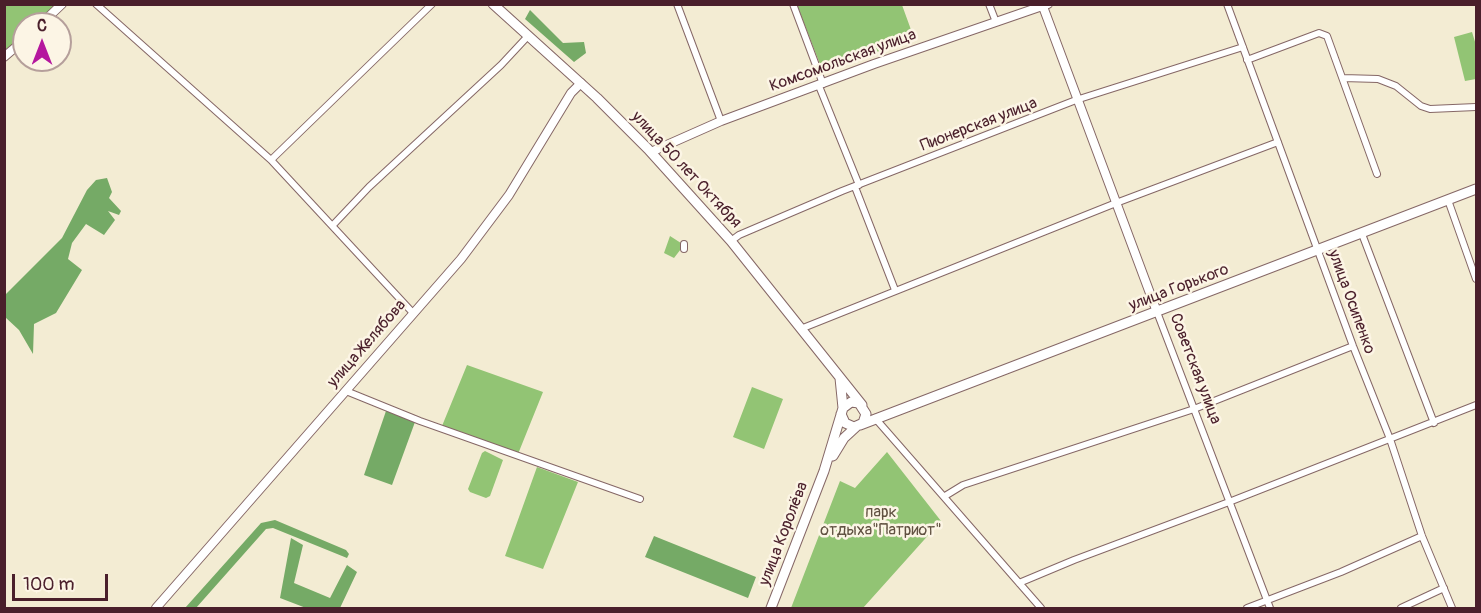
<!DOCTYPE html>
<meta charset="utf-8">
<style>
body{margin:0}
#map{position:relative;width:1481px;height:613px;overflow:hidden;background:#f3ecd3;font-family:Pangolin,sans-serif}
canvas{display:block}
.frame{position:absolute;inset:0;border:6px solid #4a1f2b;pointer-events:none}
.north{position:absolute;left:12px;top:12px;width:60px;height:60px;box-sizing:border-box;background:#fcf5e5;border:2px solid #b59f9b;border-radius:50%;rotate:0deg;font-size:16px;font-weight:700;line-height:24px;text-align:center;color:#4a1f2b}
.north::after{content:'';display:block;margin:auto;width:21px;height:27px;background:#b5179e;clip-path:polygon(50% 0,100% 100%,50% 72%,0 100%)}
.scale{position:absolute;left:12px;top:574px;width:96px;height:27px;box-sizing:border-box;border:3px solid #4a1f2b;border-top:0;padding-left:8px;font-size:18px;line-height:21px;white-space:nowrap;color:#4a1f2b;-webkit-text-stroke:4px #fcf5e5;paint-order:stroke}
</style>
<div id="map">
<canvas width="1481" height="613"></canvas>
<div class="frame"></div>
<div class="north">С</div>
<div class="scale">100 m</div>
</div>
<script>
const g = document.querySelector('canvas').getContext('2d');
g.lineJoin = 'round';
function fill(path, color) { g.fillStyle = color; g.fill(path, 'evenodd'); }
const shape = rows => new Path2D(rows.map(r => 'M' + r).join(''));
function strokePath(path, color, width, dash) { g.strokeStyle = color; g.lineWidth = width; g.lineCap = dash ? 'butt' : 'round'; g.setLineDash(dash || []); g.stroke(path); }
function write(font, color, halo, rows, align = 'center') {
  g.font = font + ' Pangolin,sans-serif'; g.lineWidth = 5; g.setLineDash([]); g.textBaseline = 'middle'; g.strokeStyle = halo; g.fillStyle = color; for (const [text, x, y, turn = 0] of rows) {
    g.save(); g.translate(x, y); g.rotate((+turn || 0) * Math.PI / 180); g.textAlign = isNaN(turn) ? turn : align; if (halo) g.strokeText(text, 0, 0); g.fillText(text, 0, 0); g.restore();
  }
}
fill(shape([
 [5,5,56,5,35,24,24,24,24,34,5,52],
 [797,5,902,5,914,38,823,72],
 [1472,32,1476,45,1476,79,1465,81,1454,37],
 [670,236,684,245,674,258,664,253],
 [467,365,543,392,518,454,442,426],
 [752,387,783,399,764,449,733,437],
 [485,451,503,460,490,496,486,498,470,492,468,489,482,453],
 [887,452,941,521,863,608,791,608,840,481,855,488],
 [537,467,578,482,543,569,505,556]
]), '#92c474');
fill(shape([
 [530,10,563,43,584,42,586,53,574,62,525,19],
 [107,178,112,192,109,198,121,211,119,215,108,211,115,220,104,235,86,224,72,243,68,259,82,270,56,313,34,324,33,354,19,330,5,317,5,295,62,238,87,190,96,180],
 [386,411,415,422,392,485,364,475],
 [275,520,346,550,349,554,347,558,273,528,266,529,196,608,185,608,261,523],
 [654,536,756,577,748,598,645,557],
 [291,538,303,545,294,583,330,598,347,565,357,572,340,608,306,608,280,598]
]), '#75aa66');
const minor = shape([
 [96,4,271,160,413,313],
 [677,4,721,121],
 [793,4,823,84],
 [989,4,996,22],
 [1227,4,1353,346,1390,439,1422,536,1452,608],
 [1247,60,1319,33,1327,36,1377,174],
 [1343,78,1378,79,1396,86,1421,106,1430,109,1476,107],
 [819,86,859,185],
 [271,160,432,4],
 [855,187,895,290],
 [1448,200,1476,279],
 [333,225,369,187,501,65,528,36],
 [1362,234,1434,423],
 [731,241,739,235,842,191,1076,100,1243,47],
 [684,249,684,244],
 [1157,312,1270,608],
 [803,328,1116,203,1278,142],
 [346,391,420,421,640,499],
 [875,418,1041,608],
 [945,496,963,485,1194,409,1353,346],
 [1019,583,1074,560,1229,502,1476,405],
 [1247,608,1341,572,1422,536],
 [1401,608,1444,588]
]);
const tertiary = shape([
 [1042,4,1157,312],
 [41,24,62,4],
 [4,57,24,40],
 [651,152,721,121,874,64,1048,4],
 [156,608,461,259,509,195,571,93,581,83]
]);
const secondary = shape([
 [493,4,597,98,648,149,731,241,862,405],
 [840,378,843,408],
 [860,425,1476,189],
 [833,456,844,438,857,426],
 [771,608,824,471,843,408,851,402,859,403,866,414,863,423,854,427,845,423,841,414]
]);
strokePath(minor, '#856766', 8);
strokePath(tertiary, '#856766', 10);
strokePath(secondary, '#856766', 11);
strokePath(minor, '#fff', 6);
strokePath(tertiary, '#fff', 8);
strokePath(secondary, '#fff', 9);
write('16px', '#4a1f2b', '#fcf5e5', [
 ["Комсомольская улица",843,61,-20],
 ["Пионерская улица",979,125,-21],
 ["улица 50 лет Октября",686,170,47],
 ["улица Горького",1179,288,-21],
 ["улица Осипенко",1351,302,70],
 ["улица Желябова",367,344,-49],
 ["Советская улица",1195,369,69],
 ["улица Королёва",784,534,-69]
]);
write('16px', '#605141', '#fcf5e5', [
 ["парк",881,513],
 ["отдыха\"Патриот\"",881,531]
]);
</script>
